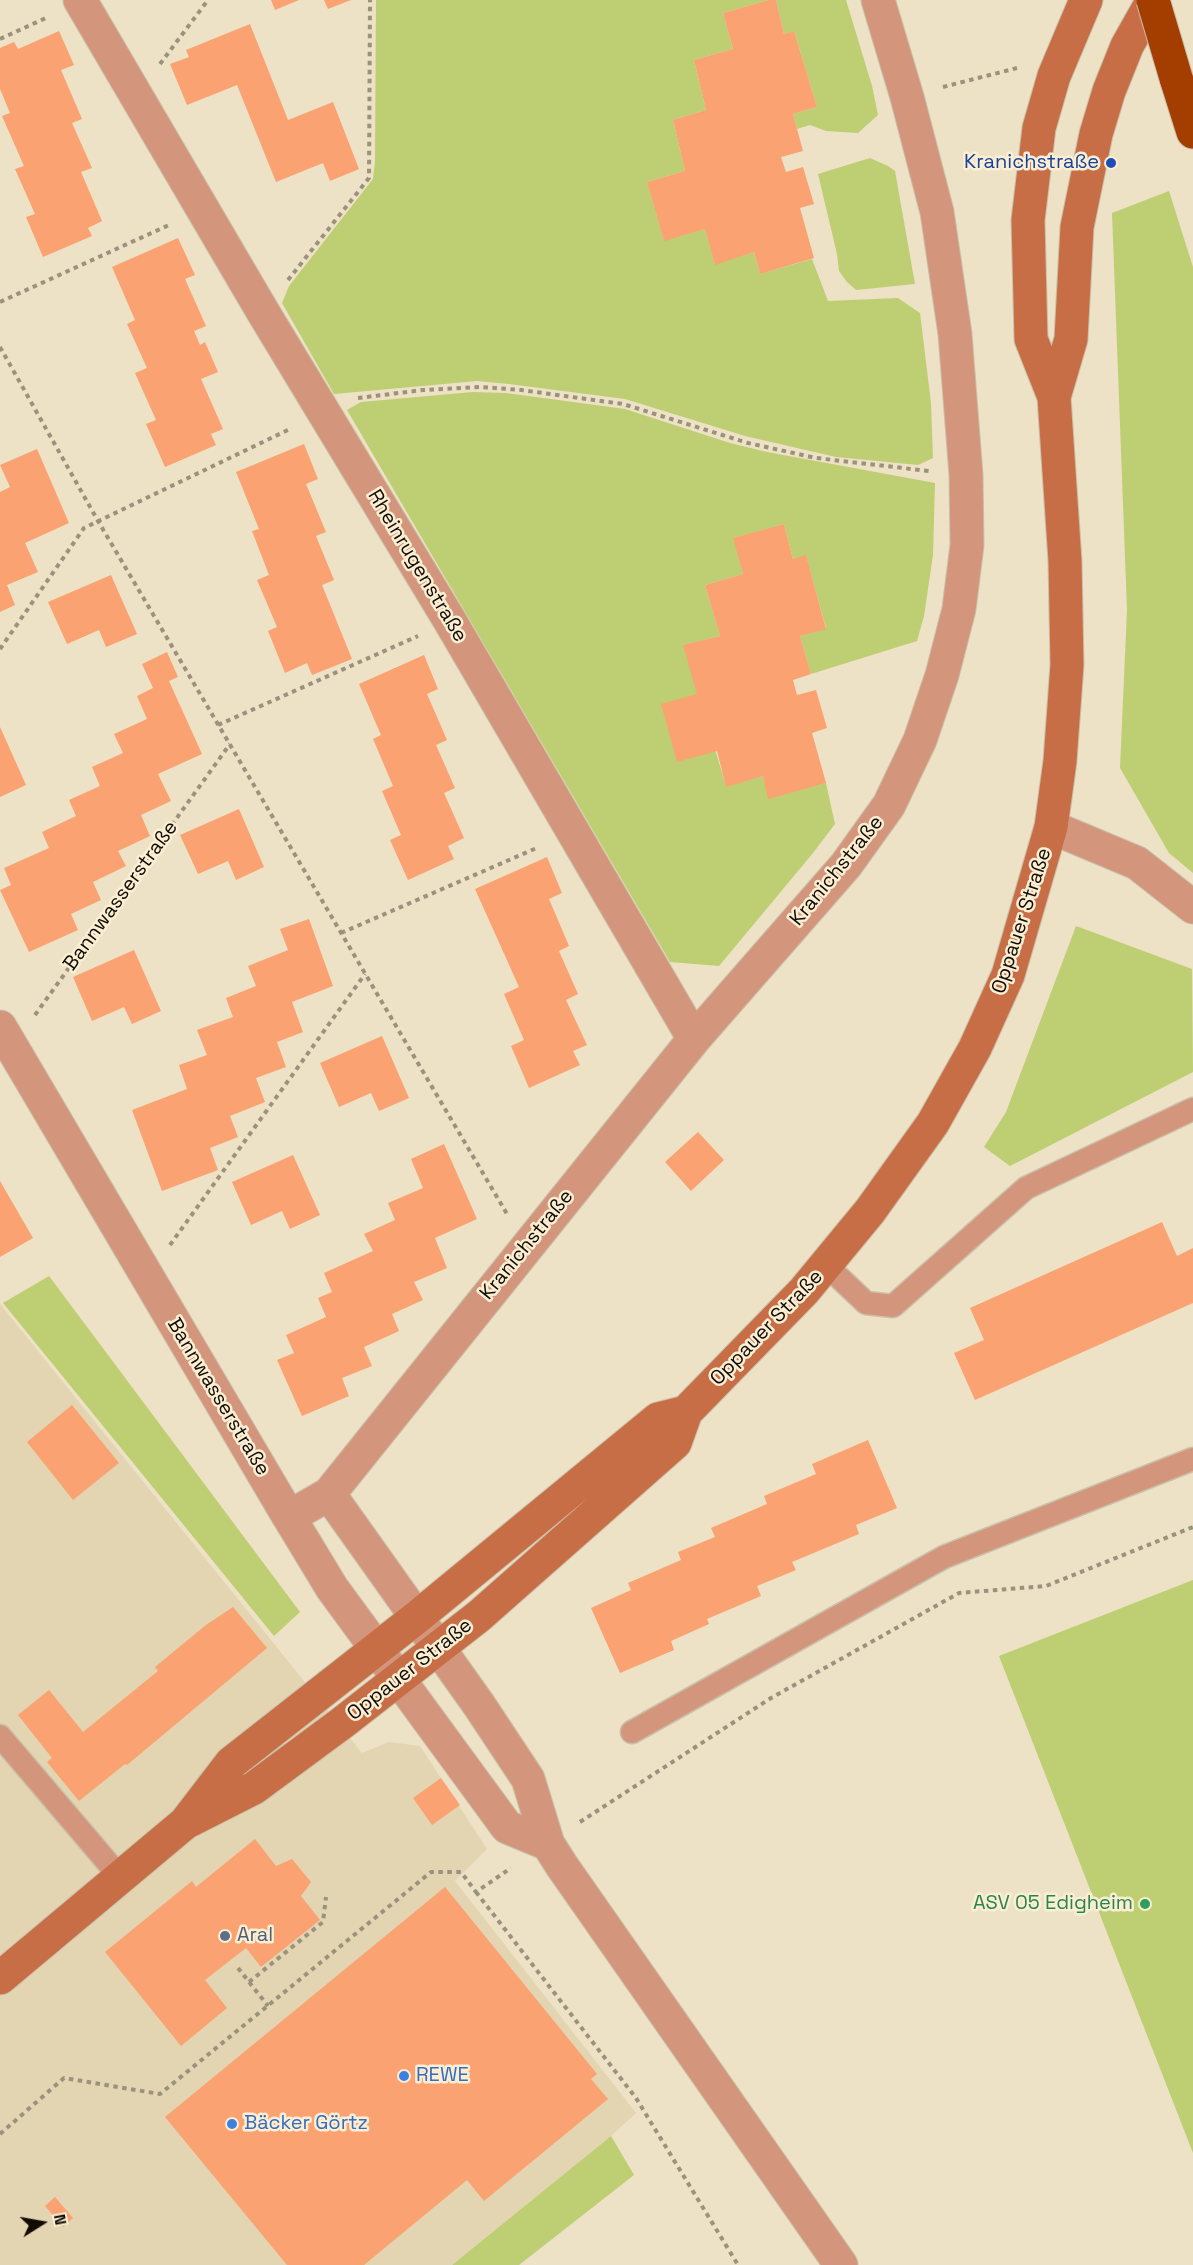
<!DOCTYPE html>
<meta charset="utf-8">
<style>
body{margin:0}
#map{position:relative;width:1193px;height:2265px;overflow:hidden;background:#ede1c6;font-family:"Space Grotesk",sans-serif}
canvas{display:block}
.north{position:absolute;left:12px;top:2193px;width:60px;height:60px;-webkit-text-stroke:4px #fbeed3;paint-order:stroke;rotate:79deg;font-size:16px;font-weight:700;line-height:24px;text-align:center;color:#100c04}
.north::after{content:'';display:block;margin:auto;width:21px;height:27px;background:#100c04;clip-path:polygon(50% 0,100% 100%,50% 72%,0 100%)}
</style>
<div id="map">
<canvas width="1193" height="2265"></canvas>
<div class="north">N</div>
</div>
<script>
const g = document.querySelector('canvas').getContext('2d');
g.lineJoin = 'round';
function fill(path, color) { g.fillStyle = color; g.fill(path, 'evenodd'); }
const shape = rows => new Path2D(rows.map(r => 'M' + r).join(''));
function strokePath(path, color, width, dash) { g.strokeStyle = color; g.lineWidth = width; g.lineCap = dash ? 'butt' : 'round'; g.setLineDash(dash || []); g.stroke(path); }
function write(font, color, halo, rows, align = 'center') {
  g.font = font + ' "Space Grotesk",sans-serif'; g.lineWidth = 5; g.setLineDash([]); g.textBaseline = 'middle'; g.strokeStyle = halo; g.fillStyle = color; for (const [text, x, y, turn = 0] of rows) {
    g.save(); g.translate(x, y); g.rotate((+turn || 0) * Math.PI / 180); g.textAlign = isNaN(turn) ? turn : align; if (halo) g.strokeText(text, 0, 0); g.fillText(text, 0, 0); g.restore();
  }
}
fill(shape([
 [0,1304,362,1753,389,1742,420,1746,487,1849,455,1881,636,2113,611,2136,452,2265,0,2265]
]), '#e3d4b2');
fill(shape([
 [376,0,769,0,723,13,733,49,694,60,706,110,673,120,685,171,647,182,664,240,705,229,715,264,754,252,760,274,812,259,828,301,898,298,920,313,931,403,933,458,918,465,836,457,745,436,625,399,509,384,477,381,334,394,282,303,289,286,373,179,375,162],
 [776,0,846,0,872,86,878,115,858,133,826,131,810,125,797,129,793,114,817,107,794,31,784,34],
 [870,158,888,166,895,171,915,284,856,290,847,282,839,271,837,254,818,174],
 [1169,191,1193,267,1193,873,1169,853,1120,768,1127,610,1112,213],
 [473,392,506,393,625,409,730,443,767,452,935,483,933,555,924,616,917,641,811,674,800,636,826,628,806,556,793,559,784,524,734,538,743,574,705,585,720,636,684,645,726,786,763,776,769,798,826,783,835,824,813,853,719,966,670,962,347,410,361,402],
 [1076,926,1192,969,1193,1072,1010,1166,984,1147,1006,1112],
 [49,1276,300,1612,274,1636,3,1303],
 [1193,1580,1193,2153,999,1656],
 [611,2136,634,2175,519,2265,452,2265]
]), '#bece72');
fill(shape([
 [271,0,299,0,275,10],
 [324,0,351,0,328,9],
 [769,0,776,0,784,34,794,31,817,107,793,114,803,151,781,157,786,172,803,167,814,204,800,208,814,258,760,274,754,252,715,265,705,229,664,241,647,182,685,171,673,120,706,110,694,60,733,49,723,13],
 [250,24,288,120,333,102,359,169,330,181,323,163,276,182,237,85,187,105,170,64,189,57,186,50],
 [59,31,74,65,61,70,82,119,72,123,92,168,81,172,102,221,88,228,92,236,43,257,26,217,35,214,15,169,24,166,2,116,10,113,0,89,0,48,14,42,18,49],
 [178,238,195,275,185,279,206,326,194,331,200,345,205,342,218,372,201,379,223,429,211,434,216,445,165,467,146,424,156,420,135,373,147,368,127,324,135,320,112,267],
 [304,444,318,479,306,484,326,532,316,536,334,580,322,585,352,659,312,675,307,663,285,673,268,631,277,627,257,580,269,575,252,531,259,529,236,472],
 [37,449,69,523,25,543,38,572,7,585,15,605,0,612,0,492,10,487,0,465],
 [784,524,793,559,806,555,826,629,800,636,811,674,793,680,797,695,816,690,827,728,812,733,826,783,768,799,763,776,726,787,717,751,677,762,661,704,697,694,683,645,720,636,705,585,743,574,733,538],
 [111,575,137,634,106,647,99,630,67,644,48,602],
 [167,652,178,677,169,681,202,754,158,774,171,801,141,815,150,836,118,851,126,866,93,882,101,900,71,914,78,930,29,952,0,890,11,885,4,868,49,848,42,832,76,816,69,800,100,786,92,767,123,753,114,734,147,719,137,696,153,688,142,664],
 [424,655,438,689,427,694,447,740,436,745,455,788,444,793,464,838,448,846,454,859,408,880,390,840,401,835,382,791,393,786,373,739,381,735,359,684],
 [0,727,26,785,0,797],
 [239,809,264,867,236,880,228,861,198,874,180,835],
 [547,857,562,893,549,899,569,946,559,951,578,994,566,1000,587,1045,573,1051,580,1065,529,1088,511,1046,524,1040,504,994,519,987,475,889],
 [309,919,333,986,292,1002,303,1032,277,1042,286,1067,256,1078,265,1102,230,1116,238,1137,210,1148,218,1170,162,1191,132,1110,187,1089,179,1065,207,1055,197,1030,233,1017,226,998,256,986,248,966,288,950,280,929],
 [134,950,161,1011,132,1024,124,1007,92,1021,73,977],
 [382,1036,409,1098,379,1111,371,1093,339,1107,320,1063],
 [698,1132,724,1160,691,1191,665,1162],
 [444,1144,477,1219,435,1238,447,1268,414,1282,423,1300,392,1314,399,1331,364,1347,372,1366,342,1378,349,1396,302,1416,277,1360,294,1353,286,1335,326,1317,318,1298,332,1292,324,1273,373,1251,364,1234,395,1220,388,1203,423,1188,411,1159],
 [293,1155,320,1215,290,1229,282,1211,251,1225,232,1182],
 [0,1181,33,1238,0,1257],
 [1162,1222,1177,1256,1193,1248,1193,1303,975,1400,954,1353,984,1340,970,1308],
 [72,1405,119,1463,73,1500,27,1442],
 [868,1440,897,1508,856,1525,859,1534,792,1562,796,1570,757,1586,761,1596,707,1619,709,1624,671,1641,674,1650,620,1673,591,1608,631,1590,628,1583,681,1560,678,1552,715,1537,711,1528,767,1504,764,1496,816,1474,812,1464],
 [233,1607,267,1648,127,1765,125,1764,79,1801,47,1762,52,1758,18,1715,49,1690,83,1732,158,1671,155,1667,206,1625],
 [441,1778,460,1805,432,1825,413,1798],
 [255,1839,276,1866,292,1859,311,1882,301,1896,320,1920,261,1967,246,1948,205,1980,227,2008,181,2046,105,1952,192,1881,196,1887],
 [445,1887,597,2074,591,2079,608,2099,484,2201,467,2180,364,2265,287,2265,165,2117],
 [55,2197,73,2218,63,2227,45,2206]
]), '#faa271');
const lane = shape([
 [826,1265,866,1303,893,1306,1026,1188,1193,1109],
 [632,1732,944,1557,1193,1459],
 [0,1736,120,1877]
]);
const street = shape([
 [80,0,263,312,450,621,694,1039],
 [1051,827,1137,863,1193,907],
 [0,1027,289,1517,329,1494,694,1039,846,865,889,805,920,740,942,675,959,609,967,545,966,475,955,334,937,212,907,97,878,0],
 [329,1494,479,1705,528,1779,548,1844,562,1866,841,2265],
 [289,1517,332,1588,507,1827,548,1844]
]);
const secondary = shape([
 [1054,397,1071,339,1077,227,1096,134,1109,91,1127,46,1153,0],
 [185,1823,254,1788,342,1723,479,1616,675,1443,686,1412,804,1291,870,1211,933,1123,975,1048,1008,975,1051,827,1060,761,1067,665,1065,561,1054,397,1031,339,1028,220,1039,128,1054,76,1086,0],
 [0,1978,185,1823,231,1763,416,1618,658,1419,686,1412]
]);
const highway = shape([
 [1176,78,1193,132]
]);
strokePath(lane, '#cabfa7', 25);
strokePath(street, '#cabfa7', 35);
strokePath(secondary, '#cabfa7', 35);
strokePath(highway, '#cabfa7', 35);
strokePath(shape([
 [0,39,48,17],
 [160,64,208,0],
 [943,87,1017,68],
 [288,280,369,178,370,0],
 [0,302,169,225],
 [0,347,98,521,507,1214],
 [358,398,423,390,481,387,521,390,623,404,748,443,816,458,929,471],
 [0,649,84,528,292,428],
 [218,725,418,636],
 [341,933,539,847],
 [35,1015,230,744],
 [170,1245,365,974],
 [580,1822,771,1698,959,1593,1046,1586,1193,1527],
 [476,1892,636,2098,738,2265],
 [238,1968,268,2006],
 [249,1982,323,1922,326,1897],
 [0,2134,64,2078,160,2094,431,1872,461,1872,476,1892,511,1868]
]), '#9b927e', 4, [4.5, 4.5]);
strokePath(lane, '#d3967c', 22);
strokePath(street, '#d3967c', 33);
strokePath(secondary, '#c76e47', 33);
strokePath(highway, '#a33e00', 33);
const highwayBridge = shape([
 [1153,0,1176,78]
]);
strokePath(highwayBridge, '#cabfa7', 35, []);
strokePath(highwayBridge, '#a33e00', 33);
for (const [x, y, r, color] of [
 [1111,163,6,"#1a4fb4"],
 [1145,1904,6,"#2e9e5b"],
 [225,1936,6,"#5c6f8a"],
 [404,2076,6,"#3f7fe0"],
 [232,2124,6,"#3f7fe0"]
]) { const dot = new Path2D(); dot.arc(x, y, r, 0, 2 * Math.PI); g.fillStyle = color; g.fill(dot); strokePath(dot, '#fbeed3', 2); }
write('20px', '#164399', '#fbeed3', [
 ["Kranichstraße",1099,163]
], 'right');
write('20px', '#100c04', '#fbeed3', [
 ["Rheinrugenstraße",417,566,59],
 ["Kranichstraße",837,871,-51],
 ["Bannwasserstraße",121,896,-54],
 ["Oppauer Straße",1022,921,-72],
 ["Kranichstraße",527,1245,-51],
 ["Oppauer Straße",767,1328,-46],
 ["Bannwasserstraße",218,1397,59],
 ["Oppauer Straße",410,1670,-38]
]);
write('20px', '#27864d', '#fbeed3', [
 ["ASV 05 Edigheim",1133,1904]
], 'right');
write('20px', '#4e5e75', '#fbeed3', [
 ["Aral",237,1936]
], 'left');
write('20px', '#366cbe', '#fbeed3', [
 ["REWE",416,2076],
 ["Bäcker Görtz",244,2124]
], 'left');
</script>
